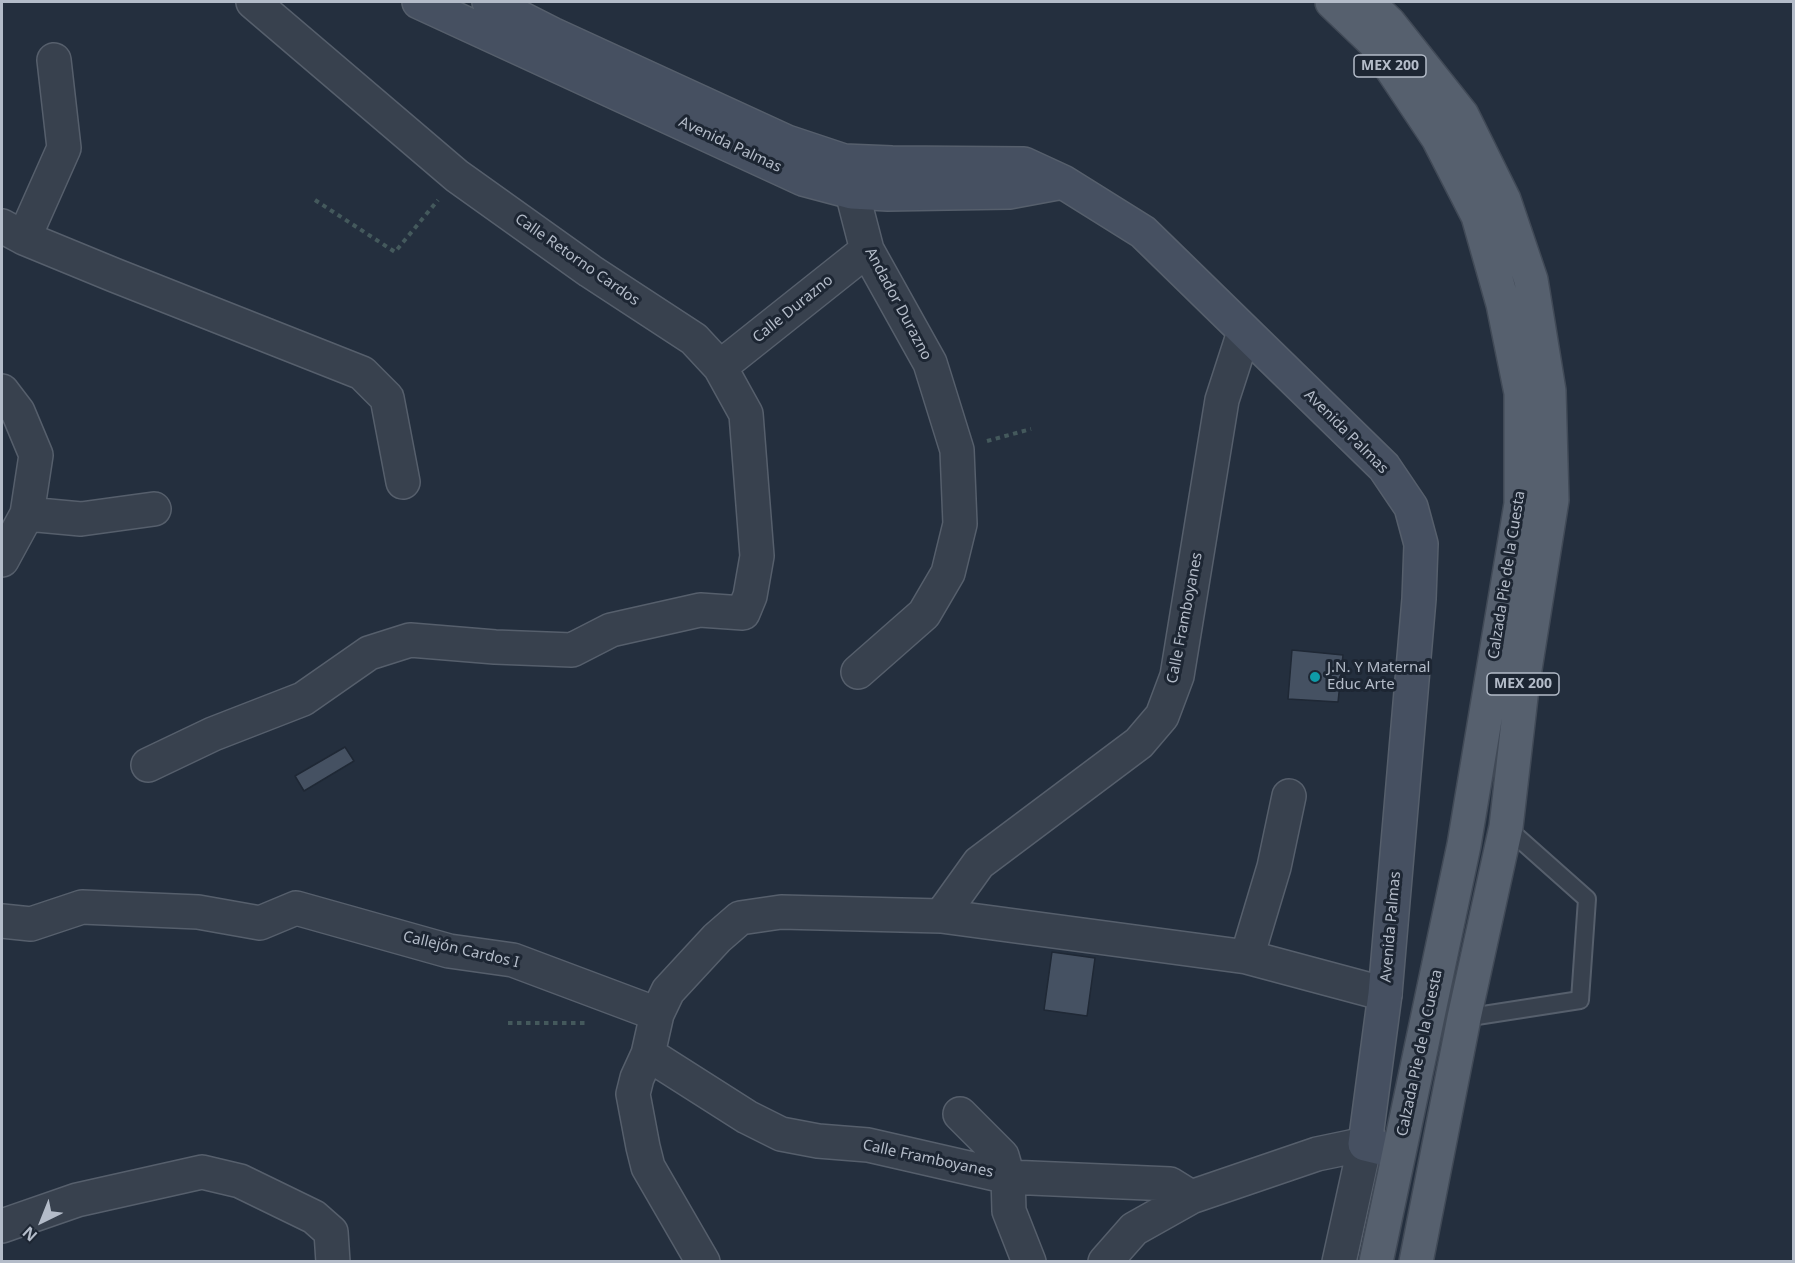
<!DOCTYPE html>
<meta charset="utf-8">
<style>
body{margin:0}
#map{position:relative;width:1795px;height:1263px;overflow:hidden;background:#242f3e;font-family:"Noto Sans",sans-serif}
canvas{display:block}
.frame{position:absolute;inset:0;border:3px solid #b4bcc9;pointer-events:none}
.north{position:absolute;left:12px;top:1191px;width:60px;height:60px;-webkit-text-stroke:4px #1d2633;paint-order:stroke;rotate:223deg;font-size:16px;font-weight:700;line-height:24px;text-align:center;color:#b4bcc9}
.north::after{content:'';display:block;margin:auto;width:21px;height:27px;background:#b4bcc9;clip-path:polygon(50% 0,100% 100%,50% 72%,0 100%)}
</style>
<div id="map">
<canvas width="1795" height="1263"></canvas>
<div class="frame"></div>
<div class="north">N</div>
</div>
<script>
const g = document.querySelector('canvas').getContext('2d');
g.lineJoin = 'round';
function fill(path, color) { g.fillStyle = color; g.fill(path, 'evenodd'); }
const shape = rows => new Path2D(rows.map(r => 'M' + r).join(''));
function strokePath(path, color, width, dash) { g.strokeStyle = color; g.lineWidth = width; g.lineCap = dash ? 'butt' : 'round'; g.setLineDash(dash || []); g.stroke(path); }
function write(font, color, halo, rows, align = 'center') {
  g.font = font + ' "Noto Sans",sans-serif'; g.lineWidth = 6; g.setLineDash([]); g.textBaseline = 'middle'; g.strokeStyle = halo; g.fillStyle = color; for (const [text, x, y, turn = 0] of rows) {
    g.save(); g.translate(x, y); g.rotate((+turn || 0) * Math.PI / 180); g.textAlign = isNaN(turn) ? turn : align; if (halo) g.strokeText(text, 0, 0); g.fillText(text, 0, 0); g.restore();
  }
}
const building = shape([
 [1292,650,1343,655,1338,702,1288,699,1292,650],
 [345,747,354,761,304,791,295,776,345,747],
 [1052,952,1095,958,1087,1016,1044,1010,1052,952]
]);
fill(building, '#455162');
strokePath(building, '#1f2835', 1.5);
const service = shape([
 [1464,1018,1580,1000,1587,899,1506,827]
]);
const minor = shape([
 [852,192,867,250,930,363,957,450,960,524,948,573,924,614,858,672],
 [2,226,24,238,114,275,362,373,387,398,403,482],
 [24,238,64,148,54,60],
 [720,367,867,250],
 [2,391,18,412,36,455,27,514,2,560],
 [27,514,81,519,154,509],
 [148,765,213,734,303,699,369,653,410,640,495,647,572,650,611,630,700,610,743,613,750,596,757,556,746,414,720,367,694,339,590,271,457,176,253,2],
 [941,916,979,863,1139,743,1162,716,1177,676,1222,400,1244,332],
 [2,921,31,924,82,907,198,912,260,923,296,908,449,951,513,960,657,1014],
 [1247,957,1274,867,1289,796],
 [648,1054,637,1078,633,1094,643,1147,648,1167,703,1262],
 [960,1114,1002,1156,1008,1177,1009,1211,1029,1262],
 [1191,1197,1170,1184,1008,1177,868,1145,818,1141,781,1134,747,1117,648,1054,657,1014,668,991,717,938,740,918,781,912,941,916,1247,957,1385,994],
 [2,1226,77,1200,202,1172,240,1181,314,1217,331,1232,333,1262],
 [1105,1262,1134,1229,1191,1197,1317,1154,1365,1144,1339,1262]
]);
const secondary = shape([
 [419,2,803,179,852,192,888,194,1009,192,1063,182],
 [489,2,552,34,787,142,844,161,892,163,1024,164,1063,182,1143,232,1384,467,1411,507,1421,544,1419,599,1385,994,1365,1144,1398,1152]
]);
const primary = shape([
 [1332,2,1374,42,1438,138,1478,216,1503,304,1521,393,1521,504,1464,845,1376,1262],
 [1367,2,1389,23,1462,115,1504,200,1531,280,1549,391,1552,500,1522,688,1506,827,1464,1018,1416,1262]
]);
strokePath(service, '#565f6c', 20);
strokePath(minor, '#565f6c', 36);
strokePath(secondary, '#565f6c', 36);
strokePath(primary, '#414a57', 36);
strokePath(shape([
 [315,200,395,252,438,200],
 [987,441,1031,429],
 [508,1023,588,1023]
]), '#44595c', 4, [4.5, 4.5]);
strokePath(service, '#38414e', 16);
strokePath(minor, '#38414e', 33);
strokePath(secondary, '#465061', 33);
strokePath(primary, '#56606e', 33);
for (const [x, y, r, color] of [
 [1315,677,6,"#0f9aa8"]
]) { const dot = new Path2D(); dot.arc(x, y, r, 0, 2 * Math.PI); g.fillStyle = color; g.fill(dot); strokePath(dot, '#1d2633', 2); }
for (const [x, y, w] of [
 [1390,66,72],
 [1523,684,72]
]) { const box = new Path2D(); box.roundRect(x - w / 2, y - 11, w, 22, 4.5); g.fillStyle = '#1d2633'; g.fill(box); strokePath(box, '#b4bcc9', 1.5); }
write('bold 14px', '#b4bcc9', null, [
 ["MEX 200",1390,66],
 ["MEX 200",1523,684]
]);
write('15px', '#b4bcc9', '#1d2633', [
 ["Avenida Palmas",730,145,25],
 ["Calle Retorno Cardos",577,260,35],
 ["Andador Durazno",898,304,62],
 ["Calle Durazno",793,309,-39],
 ["Avenida Palmas",1346,432,45],
 ["Calzada Pie de la Cuesta",1507,575,-81],
 ["Calle Framboyanes",1185,618,-79],
 ["Avenida Palmas",1391,927,-85],
 ["Callejón Cardos I",461,950,13],
 ["Calzada Pie de la Cuesta",1420,1053,-78],
 ["Calle Framboyanes",928,1159,12]
]);
write('15px', '#b4bcc9', '#1d2633', [
 ["J.N. Y Maternal",1327,668],
 ["Educ Arte",1327,685]
], 'left');
</script>
